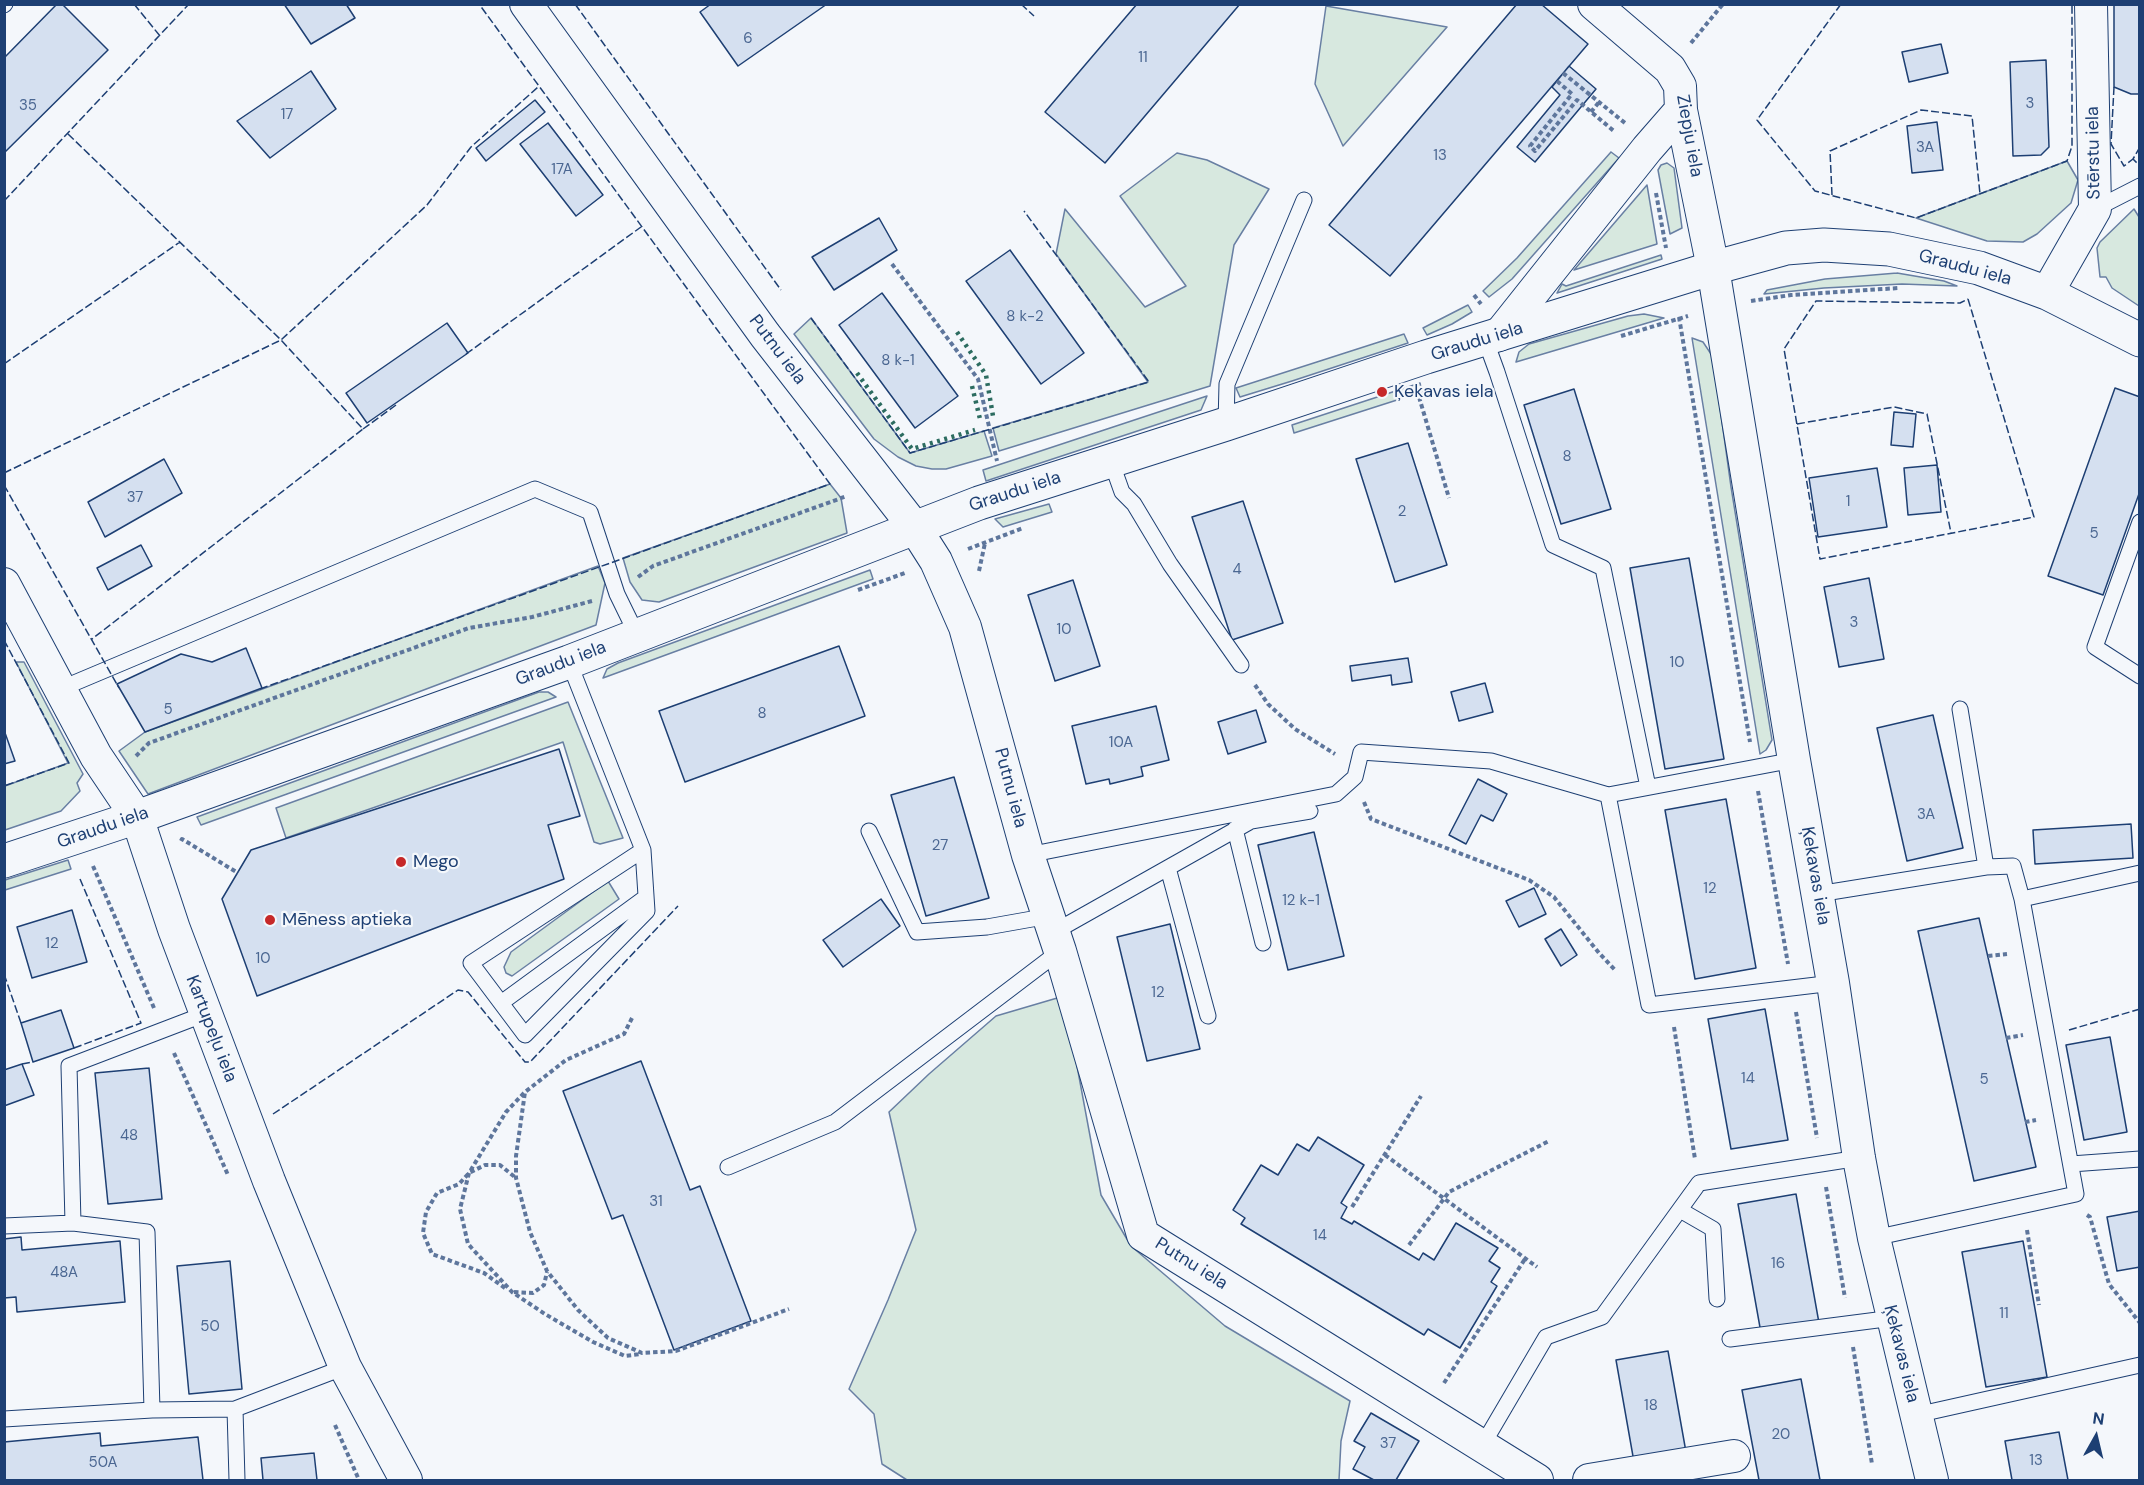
<!DOCTYPE html>
<meta charset="utf-8">
<style>
body{margin:0}
#map{position:relative;width:2144px;height:1485px;overflow:hidden;background:#f4f7fb;font-family:"DM Sans",sans-serif}
canvas{display:block}
.frame{position:absolute;inset:0;border:6px solid #1d3f73;pointer-events:none}
.north{position:absolute;left:2066px;top:1407px;width:60px;height:60px;-webkit-text-stroke:4px #f4f7fb;paint-order:stroke;rotate:8deg;font-size:16px;font-weight:700;line-height:24px;text-align:center;color:#1d3f73}
.north::after{content:'';display:block;margin:auto;width:21px;height:27px;background:#1d3f73;clip-path:polygon(50% 0,100% 100%,50% 72%,0 100%)}
</style>
<div id="map">
<canvas width="2144" height="1485"></canvas>
<div class="frame"></div>
<div class="north">N</div>
</div>
<script>
const g = document.querySelector('canvas').getContext('2d');
g.lineJoin = 'round';
function fill(path, color) { g.fillStyle = color; g.fill(path, 'evenodd'); }
const shape = rows => new Path2D(rows.map(r => 'M' + r).join(''));
function strokePath(path, color, width, dash) { g.strokeStyle = color; g.lineWidth = width; g.lineCap = dash ? 'butt' : 'round'; g.setLineDash(dash || []); g.stroke(path); }
function write(font, color, halo, rows, align = 'center') {
  g.font = font + ' "DM Sans",sans-serif'; g.lineWidth = 4.5; g.setLineDash([]); g.textBaseline = 'middle'; g.strokeStyle = halo; g.fillStyle = color; for (const [text, x, y, turn = 0] of rows) {
    g.save(); g.translate(x, y); g.rotate((+turn || 0) * Math.PI / 180); g.textAlign = isNaN(turn) ? turn : align; if (halo) g.strokeText(text, 0, 0); g.fillText(text, 0, 0); g.restore();
  }
}
const green = shape([
 [1326,6,1447,27,1343,146,1315,84,1326,6],
 [1611,152,1619,158,1512,279,1489,297,1483,291,1517,258,1611,152],
 [1177,153,1207,160,1269,189,1234,245,1210,386,999,451,993,428,1148,382,1056,254,1065,209,1145,307,1186,286,1120,196,1177,153],
 [2067,161,2078,180,2071,203,2037,234,2023,242,1987,241,1916,218,2067,161],
 [1667,163,1674,168,1682,228,1670,234,1658,170,1661,165,1667,163],
 [1647,185,1657,244,1574,270,1647,185],
 [2134,209,2139,217,2139,306,2112,288,2106,277,2100,277,2097,248,2100,242,2134,209],
 [1661,255,1662,259,1557,293,1562,284,1566,286,1661,255],
 [1897,273,1944,281,1957,286,1902,284,1824,288,1764,294,1767,290,1825,279,1897,273],
 [1468,305,1472,312,1452,324,1427,335,1423,328,1468,305],
 [1644,314,1664,318,1516,362,1519,352,1529,344,1628,316,1644,314],
 [811,318,910,453,984,431,992,456,946,469,932,469,916,466,898,457,874,439,794,334,811,318],
 [1404,334,1408,343,1292,381,1240,397,1236,388,1404,334],
 [1692,338,1703,342,1713,357,1731,487,1771,734,1772,740,1766,750,1760,754,1692,338],
 [1420,383,1422,392,1294,433,1292,425,1420,383],
 [1207,396,1201,410,986,481,983,470,1207,396],
 [830,484,841,498,847,533,659,602,642,600,630,582,623,558,830,484],
 [1049,504,1052,512,1003,527,995,519,1049,504],
 [598,566,605,583,596,625,148,794,119,751,145,732,598,566],
 [870,570,873,579,603,678,607,669,618,663,870,570],
 [16,662,24,662,83,774,77,783,80,791,61,811,5,830,5,786,68,763,16,662],
 [539,692,548,692,556,697,201,825,197,817,539,692],
 [568,702,623,838,600,844,594,842,563,742,286,838,276,808,568,702],
 [68,860,71,869,5,890,5,880,68,860],
 [608,881,619,899,512,976,506,973,504,967,511,952,608,881],
 [1064,996,1101,1195,1131,1246,1225,1326,1350,1401,1341,1441,1339,1480,907,1480,882,1464,874,1414,849,1389,888,1300,916,1230,889,1112,929,1074,996,1016,1064,996]
]);
fill(green, '#d7e8df');
strokePath(green, '#687fa3', 1.5);
const building = shape([
 [57,4,62,4,108,50,4,153,4,58,57,4],
 [284,4,346,4,355,18,311,44,284,4],
 [711,4,827,4,738,66,700,12,711,4],
 [1137,4,1240,4,1105,163,1045,112,1137,4],
 [1517,4,1541,4,1588,44,1390,276,1329,225,1517,4],
 [2114,4,2140,4,2140,94,2131,94,2114,87,2114,4],
 [1941,44,1948,73,1909,82,1902,52,1941,44],
 [2046,60,2049,147,2041,155,2013,156,2010,62,2046,60],
 [1569,66,1596,89,1535,162,1517,147,1560,95,1552,87,1569,66],
 [311,71,336,109,270,158,237,121,311,71],
 [535,100,545,112,486,161,476,148,535,100],
 [1937,122,1943,170,1912,173,1907,126,1937,122],
 [548,123,603,195,576,216,520,144,548,123],
 [879,218,897,250,834,290,812,257,879,218],
 [1010,250,1084,353,1041,384,966,281,1010,250],
 [882,293,958,396,915,428,839,325,882,293],
 [447,323,468,353,367,423,346,393,447,323],
 [2115,388,2140,397,2140,491,2103,595,2048,576,2115,388],
 [1574,389,1611,509,1561,524,1524,405,1574,389],
 [1894,412,1916,414,1913,447,1891,445,1894,412],
 [1408,443,1447,565,1395,582,1356,459,1408,443],
 [164,459,182,493,105,537,88,502,164,459],
 [1937,465,1941,512,1908,515,1904,468,1937,465],
 [1877,468,1887,527,1818,537,1809,478,1877,468],
 [1243,501,1283,623,1232,640,1192,517,1243,501],
 [141,545,152,566,108,590,97,568,141,545],
 [1689,558,1724,759,1665,769,1630,568,1689,558],
 [1869,578,1884,659,1839,667,1824,587,1869,578],
 [1073,580,1100,666,1055,681,1028,595,1073,580],
 [839,646,865,716,685,782,659,711,839,646],
 [246,648,262,688,145,732,117,684,181,654,212,662,246,648],
 [1408,658,1412,682,1392,685,1391,675,1352,681,1350,666,1408,658],
 [1485,683,1493,712,1459,721,1451,692,1485,683],
 [1156,706,1169,760,1141,767,1143,776,1110,784,1109,779,1086,784,1072,726,1156,706],
 [1256,710,1266,742,1228,754,1218,722,1256,710],
 [1933,715,1963,848,1907,861,1877,728,1933,715],
 [4,730,15,761,4,764,4,730],
 [559,749,580,816,548,825,564,879,257,996,222,899,251,850,559,749],
 [954,777,989,898,926,916,891,795,954,777],
 [1478,779,1507,794,1493,821,1481,815,1466,844,1449,835,1478,779],
 [1726,799,1756,968,1695,979,1665,810,1726,799],
 [2131,824,2133,858,2035,864,2033,830,2131,824],
 [1314,832,1344,956,1288,970,1258,845,1314,832],
 [1534,888,1546,914,1519,927,1506,901,1534,888],
 [881,899,900,926,843,967,823,940,881,899],
 [72,910,87,962,32,978,17,927,72,910],
 [1979,918,2036,1167,1974,1181,1918,931,1979,918],
 [1170,924,1200,1049,1147,1061,1117,937,1170,924],
 [1561,929,1577,955,1561,966,1545,939,1561,929],
 [1765,1009,1788,1140,1731,1149,1708,1019,1765,1009],
 [61,1010,74,1048,33,1062,21,1023,61,1010],
 [2110,1037,2127,1132,2084,1140,2066,1045,2110,1037],
 [641,1061,690,1190,700,1186,751,1321,674,1350,623,1215,612,1219,563,1091,641,1061],
 [22,1064,34,1095,4,1106,4,1070,22,1064],
 [149,1068,162,1199,108,1204,95,1073,149,1068],
 [1318,1137,1364,1165,1341,1203,1347,1207,1341,1218,1352,1224,1354,1221,1419,1260,1423,1253,1434,1260,1456,1223,1498,1248,1489,1261,1500,1268,1491,1282,1497,1286,1460,1348,1428,1329,1424,1335,1241,1224,1245,1218,1233,1210,1261,1165,1278,1175,1297,1144,1309,1151,1318,1137],
 [1796,1194,1819,1323,1761,1333,1738,1204,1796,1194],
 [2140,1211,2140,1267,2117,1271,2107,1217,2140,1211],
 [21,1237,22,1250,120,1241,125,1302,17,1312,16,1297,4,1298,4,1239,21,1237],
 [2023,1241,2047,1377,1986,1387,1962,1252,2023,1241],
 [230,1261,242,1389,189,1394,177,1266,230,1261],
 [1668,1351,1686,1452,1634,1462,1616,1360,1668,1351],
 [1801,1379,1820,1480,1759,1480,1742,1390,1801,1379],
 [1371,1413,1419,1441,1396,1480,1374,1480,1353,1469,1365,1447,1354,1441,1371,1413],
 [2059,1432,2068,1480,2012,1480,2005,1441,2059,1432],
 [100,1433,101,1446,198,1437,203,1480,4,1480,4,1442,100,1433],
 [314,1453,317,1480,263,1480,261,1458,314,1453]
]);
fill(building, '#d5e0f0');
strokePath(building, '#1d3f73', 1.5);
const lane = shape([
 [4,5,5,4],
 [2095,209,2140,186],
 [1485,339,1497,372,1553,545,1603,568,1648,787],
 [1226,424,1227,384,1304,200],
 [1111,461,1122,492,1134,504,1170,564,1241,665],
 [2140,522,2095,647,2140,676],
 [569,662,643,850,647,911,525,1035,471,963,643,850],
 [60,689,535,489,590,512,617,594,637,635],
 [1960,709,1986,867],
 [1794,760,1608,795,1649,1005,1833,983],
 [1235,829,1263,943],
 [869,831,917,932,987,927,1049,916],
 [1028,855,1336,794,1355,777,1361,752,1491,761,1608,795],
 [1168,868,1208,1016],
 [1818,894,1986,867,2013,866,2022,899,2076,1194,1874,1238],
 [2022,899,2140,873],
 [1054,932,1251,821,1310,811],
 [501,1003,646,897],
 [205,1014,69,1066,73,1223,147,1232,152,1410,235,1409,237,1480],
 [2071,1164,2140,1159],
 [728,1167,835,1122,1060,951],
 [1680,1210,1713,1229,1717,1299],
 [4,1226,73,1223],
 [1730,1339,1893,1318],
 [235,1409,345,1367],
 [1916,1415,2140,1365],
 [4,1419,152,1410],
 [1482,1446,1546,1337,1602,1317,1699,1183,1859,1158]
]);
const street = shape([
 [526,4,765,335,915,528,936,561,965,627,1028,855,1060,951,1143,1235,1537,1480],
 [1594,4,1670,69,1680,86,1681,110,1713,268,1794,760,1833,983,1859,1158,1874,1238,1932,1480],
 [2047,293,2095,209,2091,4],
 [1499,335,1647,149,1681,110],
 [4,584,96,756,137,817,174,929,269,1181,345,1367,406,1480],
 [1589,1480,1734,1456]
]);
const secondary = shape([
 [4,861,137,817,569,662,979,503,1226,424,1426,357,1713,268,1786,248,1824,245,1889,249,1979,268,2047,293,2140,340]
]);
strokePath(lane, '#1d3f73', 17);
strokePath(street, '#1d3f73', 34);
strokePath(secondary, '#1d3f73', 35);
strokePath(shape([
 [1691,43,1723,4],
 [1563,73,1625,123],
 [1557,81,1572,94,1530,146,1535,151,1577,100,1615,132],
 [1591,112,1599,102],
 [1656,193,1666,248],
 [892,264,978,379,997,461],
 [1474,295,1481,304],
 [1751,301,1791,295,1899,288],
 [1679,317,1750,742],
 [1621,336,1688,316],
 [1419,397,1449,498],
 [968,549,1023,528],
 [979,571,985,543],
 [638,577,653,566,847,496],
 [858,590,905,573],
 [1255,685,1268,704,1295,729,1335,754],
 [136,756,149,743,469,628,532,617,592,601],
 [1758,791,1788,964],
 [1364,802,1371,819,1529,880,1554,897,1599,953,1615,970],
 [181,841,182,839,238,873],
 [93,866,154,1008],
 [1988,956,2007,954],
 [1796,1012,1817,1138],
 [632,1018,624,1034,566,1060,525,1092,516,1156,516,1178,530,1232,547,1271,578,1310,608,1338,642,1353,676,1351,789,1309],
 [1674,1027,1695,1159],
 [2006,1038,2023,1035],
 [174,1053,228,1175],
 [524,1093,506,1112,469,1173,460,1209,468,1244,512,1292,545,1314,593,1342,625,1356,641,1354],
 [2025,1122,2036,1120],
 [1385,1155,1537,1267],
 [1826,1187,1845,1298],
 [1352,1207,1421,1096],
 [2087,1215,2090,1217,2109,1284,2140,1323],
 [2027,1230,2039,1305],
 [1409,1245,1449,1192,1549,1141],
 [505,1288,484,1273,432,1254,423,1233,426,1212,437,1193,459,1184,469,1173,485,1165,500,1165,516,1178],
 [514,1292,533,1293,544,1285,547,1272],
 [1853,1347,1872,1464],
 [1444,1383,1525,1259],
 [335,1425,359,1480]
]), '#5e769c', 4, [4.5, 3]);
strokePath(lane, '#f4f7fb', 15);
strokePath(street, '#f4f7fb', 32);
strokePath(secondary, '#f4f7fb', 33);
strokePath(shape([
 [957,332,986,375,993,416],
 [857,373,912,449,975,430],
 [972,386,980,419]
]), '#2c6c60', 4.5, [3, 4.5]);
strokePath(shape([
 [134,4,160,36],
 [575,4,781,290],
 [1021,4,1034,16],
 [1841,4,1757,120,1815,191,1916,218,2067,161,2072,146,2072,4],
 [2114,87,2111,144,2124,166,2133,159],
 [68,134,281,340,427,205,471,147,538,87],
 [2140,147,2133,159,2140,166],
 [1832,195,1830,151,1921,110,1972,116,1980,194],
 [4,201,189,4],
 [1968,299,2034,517,1820,559,1784,349,1816,301,1960,303,1968,299],
 [811,318,910,453,1149,382,1024,211],
 [466,354,641,227],
 [4,364,180,242],
 [1797,424,1894,407,1927,414,1951,533],
 [363,429,396,405],
 [4,473,281,340,363,429,92,639],
 [4,485,119,688],
 [4,640,69,763,4,786],
 [260,689,830,484,479,4],
 [4,974,21,1023],
 [2069,1030,2140,1009],
 [74,1048,141,1023,80,879],
 [22,1064,33,1062],
 [273,1114,458,990,468,992,525,1062,530,1062,678,906]
]), '#1d3f73', 1.5, [8, 3]);
for (const [x, y, r, color] of [
 [1382,392,6,"#c62828"],
 [401,862,6,"#c62828"],
 [270,920,6,"#c62828"]
]) { const dot = new Path2D(); dot.arc(x, y, r, 0, 2 * Math.PI); g.fillStyle = color; g.fill(dot); strokePath(dot, '#f4f7fb', 2); }
write('15px', '#4b6792', null, [
 ["6",748,39],
 ["11",1143,58],
 ["3",2030,104],
 ["35",28,106],
 ["17",287,115],
 ["3A",1925,148],
 ["13",1440,156],
 ["17A",562,170],
 ["8 k-2",1025,317],
 ["8 k-1",898,361],
 ["8",1567,457],
 ["37",135,498],
 ["1",1848,502],
 ["2",1402,512],
 ["5",2094,534],
 ["4",1237,570],
 ["3",1854,623],
 ["10",1064,630],
 ["10",1677,663],
 ["5",168,710],
 ["8",762,714],
 ["10A",1121,743],
 ["3A",1926,815],
 ["27",940,846],
 ["12",1710,889],
 ["12 k-1",1301,901],
 ["12",52,944],
 ["10",263,959],
 ["12",1158,993],
 ["14",1748,1079],
 ["5",1984,1080],
 ["48",129,1136],
 ["31",656,1202],
 ["14",1320,1236],
 ["16",1778,1264],
 ["48A",64,1273],
 ["11",2004,1314],
 ["50",210,1327],
 ["18",1651,1406],
 ["20",1781,1435],
 ["37",1388,1444],
 ["13",2036,1461],
 ["50A",103,1463]
]);
write('18px', '#1d3f73', '#f4f7fb', [
 ["Ziepju iela",1689,136,80],
 ["Stērstu iela",2094,153,-91],
 ["Graudu iela",1965,268,15],
 ["Graudu iela",1477,342,-17],
 ["Putnu iela",777,350,53],
 ["Graudu iela",1015,492,-18],
 ["Graudu iela",561,664,-21],
 ["Putnu iela",1010,788,75],
 ["Graudu iela",103,828,-19],
 ["Ķekavas iela",1815,876,80],
 ["Kartupeļu iela",211,1029,69],
 ["Putnu iela",1191,1264,32],
 ["Ķekavas iela",1901,1354,76]
]);
write('18px', '#1d3f73', '#f4f7fb', [
 ["Ķekavas iela",1394,392],
 ["Mego",413,862],
 ["Mēness aptieka",282,920]
], 'left');
</script>
